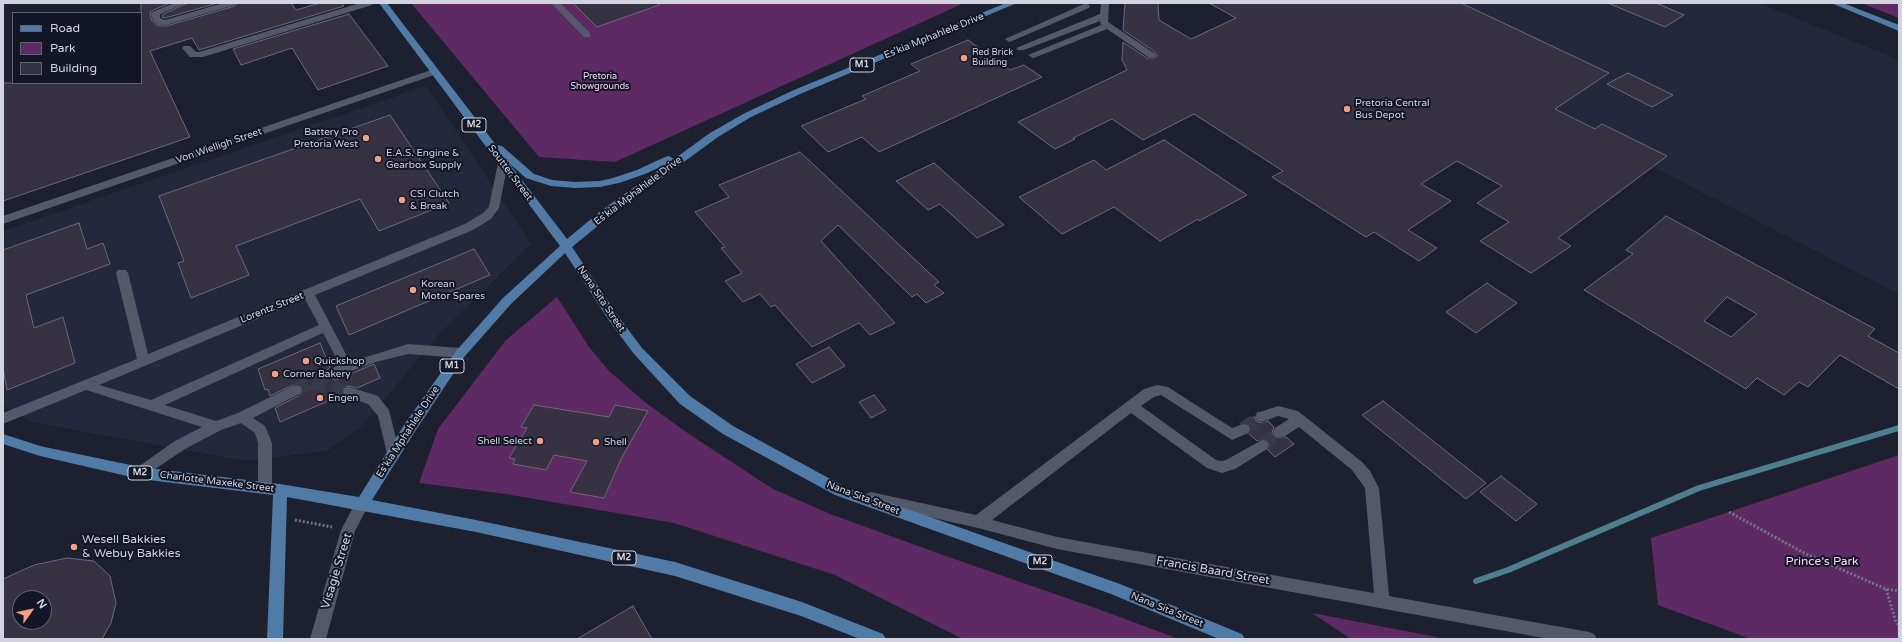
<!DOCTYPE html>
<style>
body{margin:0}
#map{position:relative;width:1902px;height:642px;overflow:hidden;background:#1c202f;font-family:"Varela Round",sans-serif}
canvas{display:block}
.frame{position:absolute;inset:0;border:4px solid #d1d4de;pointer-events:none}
.legend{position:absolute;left:12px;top:12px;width:130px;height:72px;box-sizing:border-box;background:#131625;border:1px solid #5f626f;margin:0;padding:5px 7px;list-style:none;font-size:12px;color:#d1d4de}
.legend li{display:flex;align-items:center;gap:8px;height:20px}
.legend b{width:20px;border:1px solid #5f626f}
.north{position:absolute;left:12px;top:590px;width:40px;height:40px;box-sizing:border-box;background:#131625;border:1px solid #5f626f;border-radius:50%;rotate:57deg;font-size:11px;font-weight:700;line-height:16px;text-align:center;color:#d1d4de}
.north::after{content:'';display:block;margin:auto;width:14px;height:18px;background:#f39f83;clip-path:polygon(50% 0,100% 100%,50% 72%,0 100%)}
</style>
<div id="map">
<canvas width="1902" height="642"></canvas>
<div class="frame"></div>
<ul class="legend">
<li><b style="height:5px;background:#517ba7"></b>Road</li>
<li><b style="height:11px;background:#5e2a63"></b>Park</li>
<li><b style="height:11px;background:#373242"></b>Building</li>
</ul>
<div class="north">N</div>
</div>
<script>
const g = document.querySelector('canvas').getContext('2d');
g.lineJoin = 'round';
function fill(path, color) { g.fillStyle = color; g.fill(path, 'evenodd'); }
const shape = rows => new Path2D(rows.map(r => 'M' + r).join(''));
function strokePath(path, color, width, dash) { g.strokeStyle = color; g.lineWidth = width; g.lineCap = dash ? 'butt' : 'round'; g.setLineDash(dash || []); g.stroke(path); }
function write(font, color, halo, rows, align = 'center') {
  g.font = font + ' "Varela Round",sans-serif'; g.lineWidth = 4; g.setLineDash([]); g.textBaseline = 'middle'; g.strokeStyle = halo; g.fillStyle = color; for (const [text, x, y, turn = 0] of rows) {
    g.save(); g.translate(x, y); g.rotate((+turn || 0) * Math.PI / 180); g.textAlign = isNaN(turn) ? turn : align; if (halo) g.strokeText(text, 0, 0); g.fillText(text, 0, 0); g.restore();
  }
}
fill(shape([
 [1461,3,1759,3,1899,60,1899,294,1653,167,1666,156,1602,124,1595,129,1545,103,1558,95,1569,100,1601,78],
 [426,86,531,244,441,332,362,426,326,451,245,461,31,422,3,405,3,231]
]), '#24283d');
fill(shape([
 [411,3,964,3,615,162,539,157],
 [1861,3,1899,3,1899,18],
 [557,297,589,347,609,371,646,403,689,434,773,489,830,514,943,555,1098,609,1179,639,963,639,835,575,674,523,506,494,419,483,438,429,506,340],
 [1899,455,1899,639,1751,639,1658,605,1651,538],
 [1312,613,1447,639,1351,639]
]), '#5e2a63');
strokePath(shape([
 [1476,581,1508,570,1699,488,1899,428]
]), '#4c7f90', 6);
const building = shape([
 [141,3,170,3,151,11,150,14,152,21,158,26,166,26,235,6,237,3,291,3,296,10,320,3,341,3,344,6,199,50,192,38,150,51,190,137,3,201,3,83,141,83,141,3],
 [188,3,218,3,165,18,162,17,163,14,188,3],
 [573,3,659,3,659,5,597,27,573,3],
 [1125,3,1158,3,1159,20,1191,39,1236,18,1209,3,1461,3,1609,73,1555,109,1595,129,1602,124,1667,156,1558,238,1571,246,1531,273,1480,241,1509,222,1477,203,1502,186,1457,161,1421,184,1451,201,1408,230,1437,248,1419,261,1374,232,1366,237,1272,177,1283,171,1194,114,1143,140,1112,119,1073,138,1075,139,1055,149,1018,122,1127,70,1122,60,1123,42,1147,58,1154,58,1157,56,1155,52,1123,30,1125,3],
 [1608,3,1656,3,1684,15,1665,27,1608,3],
 [349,14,388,66,318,90,292,48,241,65,233,49,349,14],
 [968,40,1010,70,1024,65,1042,77,879,152,862,137,828,152,801,126,866,99,862,96,920,71,911,64,968,40],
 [1628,73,1673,95,1652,107,1607,84,1628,73],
 [390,115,449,203,379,231,360,199,236,246,249,275,191,298,178,263,184,261,159,196,390,115],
 [1164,140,1247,195,1199,221,1198,219,1160,241,1114,207,1062,234,1019,197,1094,160,1106,170,1164,140],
 [800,152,939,282,934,285,944,293,926,303,917,294,912,297,838,225,821,241,895,323,870,335,859,323,812,347,775,305,771,307,760,294,743,302,725,281,742,273,721,248,725,247,695,212,729,197,719,185,800,152],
 [934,163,1004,225,977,238,940,204,928,210,896,181,934,163],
 [1666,216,1875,329,1868,336,1899,353,1899,389,1840,355,1808,387,1799,382,1784,395,1757,378,1746,389,1584,290,1633,254,1626,250,1666,216],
 [1727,297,1757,314,1731,337,1704,321,1727,297],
 [79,223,87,249,103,243,110,264,26,295,34,328,63,317,75,363,7,390,3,368,3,250,79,223],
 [474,249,490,275,349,335,336,306,474,249],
 [1487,283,1517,303,1476,333,1446,312,1487,283],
 [320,343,330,367,325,372,327,377,336,380,374,364,380,378,357,388,349,386,344,387,342,395,280,422,275,408,302,394,303,390,302,387,295,384,270,396,268,389,265,390,258,369,320,343],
 [829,347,845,366,812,383,796,364,829,347],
 [874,395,886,410,871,418,859,402,874,395],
 [1383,401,1452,456,1486,483,1466,499,1362,415,1383,401],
 [534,405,609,417,615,405,648,411,621,459,604,498,570,492,587,461,554,455,546,470,513,464,515,459,509,458,527,428,521,427,534,405],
 [1254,417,1257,422,1263,423,1268,421,1274,427,1272,433,1275,437,1286,437,1294,444,1275,457,1268,450,1270,446,1268,440,1262,439,1257,441,1249,434,1251,428,1249,424,1245,423,1254,417],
 [1501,476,1537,504,1516,521,1480,492,1501,476],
 [67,558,94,561,110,576,116,603,111,623,102,639,3,639,3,579,34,565,67,558],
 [20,598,44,598,44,622,20,622,20,598],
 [633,606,652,639,577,639,633,606]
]);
fill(building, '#373242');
strokePath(building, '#6d677a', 1);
strokePath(shape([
 [312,383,349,392],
 [296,390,332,373],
 [1243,429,1262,417],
 [1262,445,1280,432]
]), '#373b49', 14, [14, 6]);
strokePath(shape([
 [1729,512,1806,554,1886,589,1899,591],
 [295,520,332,527],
 [1886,589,1896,622,1899,625]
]), '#727682', 3, [2, 2]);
fill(shape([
 [174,3,187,3,162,13,160,15,160,18,165,20,223,3,236,3,235,5,166,25,158,25,153,21,151,14,152,12,174,3],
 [360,3,373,3,372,5,203,57,190,57,182,48,184,46,190,46,196,52,199,52,360,3],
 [551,3,560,3,590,33,590,37,584,37,551,3],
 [1086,3,1090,6,1089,8,1012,41,1009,42,1005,39,1086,3],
 [1101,3,1109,3,1108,22,1154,53,1156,55,1154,57,1148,57,1107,29,1036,57,1033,58,1028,55,1101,25,1100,21,1024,50,1018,50,1016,48,1100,14,1101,3],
 [434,69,437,70,439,72,437,74,3,224,3,216,434,69],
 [503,160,508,163,499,208,491,219,473,230,315,295,350,362,408,344,461,348,465,350,467,353,465,356,461,358,408,354,376,362,332,378,328,376,326,373,328,370,340,365,323,333,165,405,216,421,238,413,291,387,296,385,301,387,302,390,301,393,253,418,265,426,272,443,272,488,270,492,265,494,260,492,258,488,258,443,255,433,241,423,221,430,185,449,140,479,135,477,133,473,135,469,175,441,202,427,86,390,3,424,3,413,137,359,116,273,118,270,126,270,128,273,148,354,465,224,483,213,489,207,498,163,503,160],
 [305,299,319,325,151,400,99,385,305,299],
 [1157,385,1168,387,1232,428,1243,424,1248,425,1250,429,1248,433,1232,440,1161,395,1154,397,1141,406,1216,460,1222,461,1226,460,1262,440,1267,441,1269,445,1267,449,1235,469,1222,473,1207,468,1131,413,992,520,1057,537,1374,593,1365,488,1352,470,1299,427,1285,436,1280,437,1275,436,1273,432,1275,428,1289,419,1278,416,1262,422,1257,421,1255,417,1257,413,1278,406,1298,411,1362,462,1370,471,1379,488,1389,596,1589,632,1594,634,1597,639,1549,639,1057,549,978,528,871,504,866,502,864,498,866,494,871,492,976,515,1144,389,1157,385],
 [349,387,378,396,389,410,400,454,398,458,393,459,388,458,378,416,368,404,344,396,343,392,344,388,349,387],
 [362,498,367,500,369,504,355,531,326,639,310,639,341,530,357,500,362,498]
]), '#53586a');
fill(shape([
 [379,3,387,3,496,145,502,146,534,174,552,180,575,182,600,181,613,178,637,170,665,157,669,156,674,159,710,133,745,113,794,90,1006,3,1017,3,800,94,751,117,718,137,610,216,572,247,618,316,642,348,690,396,733,426,845,487,1120,584,1242,634,1245,639,1219,639,1111,594,835,495,723,434,680,404,634,354,610,322,565,253,511,304,465,356,414,433,372,500,476,520,675,562,802,602,883,634,886,639,860,639,801,616,675,576,476,532,287,497,283,639,267,639,273,495,140,479,40,456,3,444,3,434,40,446,140,467,280,484,359,497,404,425,457,350,503,298,560,246,379,3],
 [509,163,526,178,551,186,575,188,600,187,619,183,645,174,667,164,602,210,567,239,509,163],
 [1831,3,1843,3,1899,25,1899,31,1831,3]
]), '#517ba7');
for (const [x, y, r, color] of [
 [964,58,4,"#f39f83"],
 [1347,109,4,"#f39f83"],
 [366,138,4,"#f39f83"],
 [378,159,4,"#f39f83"],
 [402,200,4,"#f39f83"],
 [413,290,4,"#f39f83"],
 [306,361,4,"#f39f83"],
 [275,374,4,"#f39f83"],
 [320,398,4,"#f39f83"],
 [540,441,4,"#f39f83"],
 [596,442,4,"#f39f83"],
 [74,547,4,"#f39f83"]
]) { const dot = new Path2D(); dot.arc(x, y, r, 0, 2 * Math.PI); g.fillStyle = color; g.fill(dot); strokePath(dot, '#131625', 1.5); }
write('9px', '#d1d4de', '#131625', [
 ["Red Brick",972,53],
 ["Building",972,63]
], 'left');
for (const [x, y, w] of [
 [862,65,24],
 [474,125,24],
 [452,366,24],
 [140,473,24],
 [624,558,24],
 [1040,562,24]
]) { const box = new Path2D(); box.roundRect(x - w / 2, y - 7, w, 14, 3); g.fillStyle = '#131625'; g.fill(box); strokePath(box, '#d1d4de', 1); }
write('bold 9px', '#d1d4de', null, [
 ["M1",862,65],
 ["M2",474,125],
 ["M1",452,366],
 ["M2",140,473],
 ["M2",624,558],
 ["M2",1040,562]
]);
write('9px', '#f8d6fb', '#131625', [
 ["Pretoria",600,77],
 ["Showgrounds",600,87]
]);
write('10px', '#d1d4de', '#131625', [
 ["Es'kia Mphahlele Drive",934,36,-22],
 ["Von Wielligh Street",219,146,-19],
 ["Soutter Street",510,173,53],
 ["Es'kia Mphahlele Drive",638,191,-37],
 ["Nana Sita Street",601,299,56],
 ["Lorentz Street",272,308,-22],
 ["Es'kia Mphahlele Drive",408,432,-57],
 ["Charlotte Maxeke Street",217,482,7],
 ["Nana Sita Street",863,498,21],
 ["Nana Sita Street",1167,610,22]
]);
write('10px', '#d1d4de', '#131625', [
 ["Pretoria Central",1355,103],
 ["Bus Depot",1355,115],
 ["Battery Pro",358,132,"right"],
 ["Pretoria West",358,144,"right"],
 ["E.A.S. Engine &",386,153],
 ["Gearbox Supply",386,165],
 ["CSI Clutch",410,194],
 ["& Break",410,206],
 ["Korean",421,284],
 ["Motor Spares",421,296],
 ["Quickshop",314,361],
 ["Corner Bakery",283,374],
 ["Engen",328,398],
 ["Shell Select",532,441,"right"],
 ["Shell",604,442]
], 'left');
write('12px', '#d1d4de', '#131625', [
 ["Wesell Bakkies",82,540],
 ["& Webuy Bakkies",82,554]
], 'left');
write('12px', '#f8d6fb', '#131625', [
 ["Prince's Park",1822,562]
]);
write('12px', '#d1d4de', '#131625', [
 ["Visagie Street",337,571,-73],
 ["Francis Baard Street",1213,571,10]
]);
</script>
